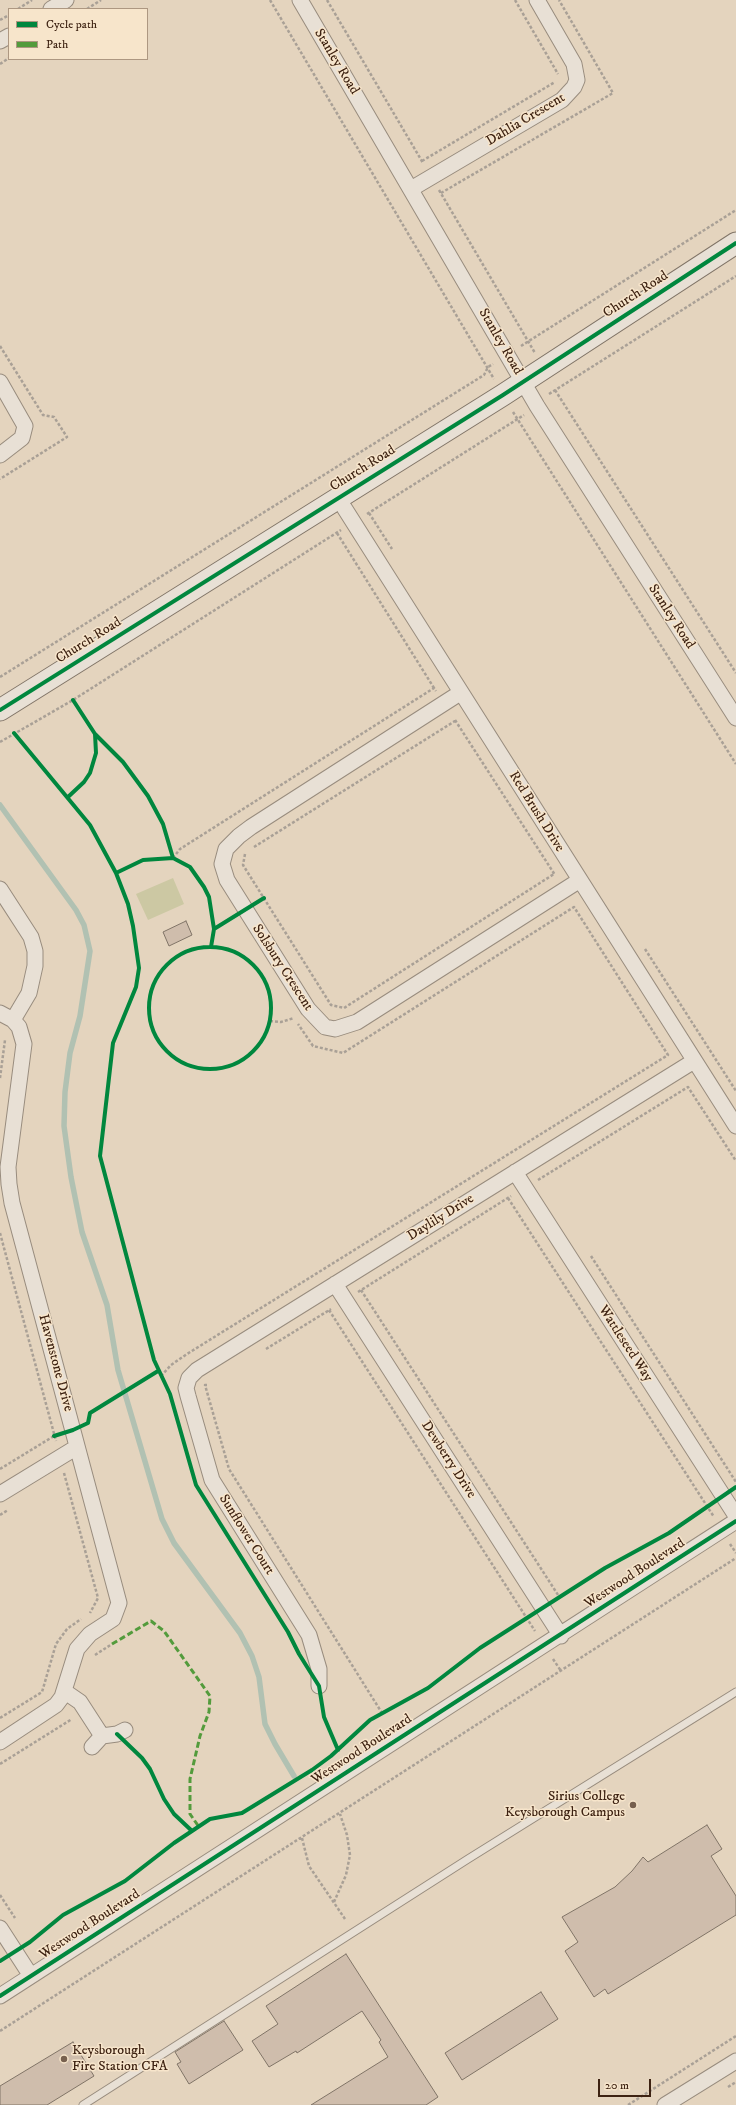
<!DOCTYPE html>
<style>
body{margin:0}
#map{position:relative;width:736px;height:2105px;overflow:hidden;background:#e4d4be;font-family:"IM FELL DW Pica",serif}
canvas{display:block}
.legend{position:absolute;left:8px;top:8px;width:140px;height:52px;box-sizing:border-box;background:#f7e5cb;border:1px solid #ad9781;margin:0;padding:5px 7px;list-style:none;font-size:12px;color:#3d2212}
.legend li{display:flex;align-items:center;gap:8px;height:20px}
.legend b{width:20px;border:1px solid #ad9781}
.scale{position:absolute;left:598px;top:2079px;width:53px;height:18px;box-sizing:border-box;border:2px solid #3d2212;border-top:0;padding-left:5px;font-size:12px;line-height:14px;white-space:nowrap;color:#3d2212;-webkit-text-stroke:3px #f7e5cb;paint-order:stroke}
</style>
<div id="map">
<canvas width="736" height="2105"></canvas>
<ul class="legend">
<li><b style="height:5px;background:#00873e"></b>Cycle path</li>
<li><b style="height:5px;background:#539b3c"></b>Path</li>
</ul>
<div class="scale">20 m</div>
</div>
<script>
const g = document.querySelector('canvas').getContext('2d');
g.lineJoin = 'round';
function fill(path, color) { g.fillStyle = color; g.fill(path, 'evenodd'); }
const shape = rows => new Path2D(rows.map(r => 'M' + r).join(''));
function strokePath(path, color, width, dash) { g.strokeStyle = color; g.lineWidth = width; g.lineCap = dash ? 'butt' : 'round'; g.setLineDash(dash || []); g.stroke(path); }
function write(font, color, halo, rows, align = 'center') {
  g.font = font + ' "IM FELL DW Pica",serif'; g.lineWidth = 3; g.setLineDash([]); g.textBaseline = 'middle'; g.strokeStyle = halo; g.fillStyle = color; for (const [text, x, y, turn = 0] of rows) {
    g.save(); g.translate(x, y); g.rotate((+turn || 0) * Math.PI / 180); g.textAlign = isNaN(turn) ? turn : align; if (halo) g.strokeText(text, 0, 0); g.fillText(text, 0, 0); g.restore();
  }
}
fill(shape([
 [173,878,184,904,148,920,136,894]
]), '#ccc8a3');
strokePath(shape([
 [0,805,76,910,84,925,90,951,80,1016,70,1053,65,1092,64,1126,71,1177,82,1232,107,1305,118,1370,162,1519,174,1543,240,1633,252,1656,259,1677,265,1724,275,1744,294,1776]
]), '#b1c1b2', 5.5);
const building = shape([
 [186,921,192,935,169,946,163,932,186,921],
 [707,1825,722,1849,711,1856,736,1896,736,1915,608,1994,605,1989,594,1997,565,1951,578,1942,562,1917,615,1887,632,1871,643,1857,648,1862,707,1825],
 [346,1954,438,2097,426,2105,311,2105,388,2057,379,2042,381,2040,362,2011,297,2053,296,2051,269,2067,252,2041,278,2024,266,2006,346,1954],
 [541,1992,558,2019,462,2080,445,2053,541,1992],
 [224,2021,243,2050,189,2084,177,2064,181,2062,175,2052,224,2021],
 [73,2042,94,2076,47,2105,0,2105,0,2086,73,2042]
]);
fill(building, '#cfbdac');
strokePath(building, '#807467', 1);
const lane = shape([
 [83,2105,468,1859,736,1692]
]);
const street = shape([
 [300,0,537,406,736,718],
 [51,9,66,0],
 [0,41,9,36],
 [411,189,562,100,574,87,577,80,574,64,537,0],
 [0,382,25,426,22,438,0,455],
 [338,498,736,1126],
 [460,693,251,827,239,836,226,849,222,864,227,880,308,1009,325,1027,335,1029,357,1022,580,880],
 [0,889,31,937,35,951,35,966,29,993,13,1020],
 [0,1013,13,1020,19,1027,24,1044,8,1167,9,1184,12,1203,119,1603,113,1619,90,1634,77,1649,62,1697,56,1705,0,1742],
 [515,1172,736,1516],
 [335,1284,561,1636],
 [0,1494,77,1447],
 [319,1686,319,1669,309,1635,212,1480,188,1396,186,1388,189,1378,197,1370,694,1061],
 [64,1691,80,1702,102,1736],
 [92,1747,102,1736,117,1734,125,1730],
 [0,1928,31,1976],
 [0,1996,736,1521],
 [665,2105,736,2061]
]);
const secondary = shape([
 [0,710,503,395,736,243]
]);
strokePath(lane, '#988c7e', 9);
strokePath(street, '#988c7e', 17);
strokePath(secondary, '#807467', 23);
strokePath(shape([
 [270,0,494,379],
 [327,0,423,163],
 [515,0,558,74],
 [18,9,32,0],
 [87,9,101,0],
 [0,20,9,15],
 [0,64,9,58],
 [422,161,555,82],
 [439,190,535,353],
 [441,193,613,93,559,0],
 [0,346,43,415,54,417,67,437,0,479],
 [521,346,736,210],
 [555,390,736,673],
 [549,394,736,276],
 [513,412,736,764],
 [369,513,392,549],
 [367,514,524,415],
 [337,533,434,688],
 [0,677,484,375,488,367,493,364],
 [455,720,555,875],
 [0,742,73,700,341,530],
 [254,847,455,721],
 [245,854,243,865,331,1005,344,1008,554,874],
 [173,858,180,849,434,688,436,691],
 [645,949,736,1091],
 [270,1021,281,1022,294,1018],
 [0,1078,5,1040],
 [538,1180,688,1087,736,1161],
 [508,1198,714,1517],
 [0,1233,56,1441],
 [591,1256,736,1482],
 [361,1290,560,1598],
 [358,1292,511,1196],
 [329,1310,535,1631],
 [266,1349,331,1309],
 [161,1376,171,1365,187,1354,668,1055,574,907,343,1053,313,1046,298,1024],
 [207,1385,205,1385,229,1469,382,1713],
 [0,1469,54,1436],
 [64,1473,98,1598,90,1613],
 [0,1515,8,1510],
 [730,1544,736,1553],
 [95,1655,112,1644],
 [553,1659,561,1671],
 [0,1718,42,1692,56,1644,67,1629,81,1619],
 [0,1764,72,1719],
 [302,1838,309,1866,345,1919],
 [0,1895,15,1918],
 [334,1902,346,1875,350,1855,347,1835,340,1814],
 [0,2031,736,1558],
 [728,2087,736,2082],
 [628,2105,736,2036]
]), '#a9a096', 2.5, [3, 2]);
strokePath(lane, '#e8e0d5', 7);
strokePath(street, '#e8e0d5', 15);
strokePath(secondary, '#e8e0d5', 21);
strokePath(shape([
 [112,1644,151,1621,164,1631,210,1696,209,1712,200,1736,190,1779,190,1814,199,1827]
]), '#539b3c', 3, [6, 3]);
strokePath(shape([
 [73,700,95,734,123,762,148,796,163,824,173,858,190,867,204,887,209,897,214,929,211,947],
 [0,710,503,395,736,243],
 [14,733,90,825,116,873,128,904,133,926,139,968,136,987,113,1043,100,1156,154,1360,170,1394,196,1485,288,1632,299,1654,319,1686,324,1717,338,1750],
 [68,797,84,782,90,773,96,753,95,734],
 [116,873,143,860,173,858],
 [214,929,264,898],
 '149 1008a61 61 0 1 1 122 0a61 61 0 1 1-122 0Z',
 [54,1436,73,1430,88,1423,90,1413,158,1371],
 [117,1734,142,1758,150,1769,164,1799,174,1814,192,1831],
 [0,1961,30,1942,63,1915,125,1881,174,1843,210,1819,242,1813,312,1770,331,1756,370,1720,428,1688,480,1648,605,1568,669,1533,736,1487],
 [0,1996,736,1521]
]), '#00873e', 4);
for (const [x, y, r, color] of [
 [633,1805,4,"#77604e"],
 [64,2059,4,"#77604e"]
]) { const dot = new Path2D(); dot.arc(x, y, r, 0, 2 * Math.PI); g.fillStyle = color; g.fill(dot); strokePath(dot, '#f7e5cb', 1.5); }
write('14px', '#3d2212', '#f7e5cb', [
 ["Stanley Road",336,62,59],
 ["Dahlia Crescent",526,120,-31],
 ["Church Road",636,295,-33],
 ["Stanley Road",500,342,60],
 ["Church Road",363,469,-32],
 ["Stanley Road",671,617,57],
 ["Church Road",89,641,-32],
 ["Red Brush Drive",536,812,58],
 ["Solsbury Crescent",282,968,57],
 ["Daylily Drive",441,1218,-32],
 ["Wattleseed Way",625,1344,57],
 ["Havenstone Drive",55,1363,75],
 ["Dewberry Drive",448,1460,57],
 ["Sunflower Court",246,1535,58],
 ["Westwood Boulevard",635,1574,-33],
 ["Westwood Boulevard",362,1750,-33],
 ["Westwood Boulevard",90,1925,-33]
]);
write('14px', '#3d2212', '#f7e5cb', [
 ["Sirius College",625,1797],
 ["Keysborough Campus",625,1813],
 ["Keysborough",72,2051,"left"],
 ["Fire Station CFA",72,2067,"left"]
], 'right');
</script>
